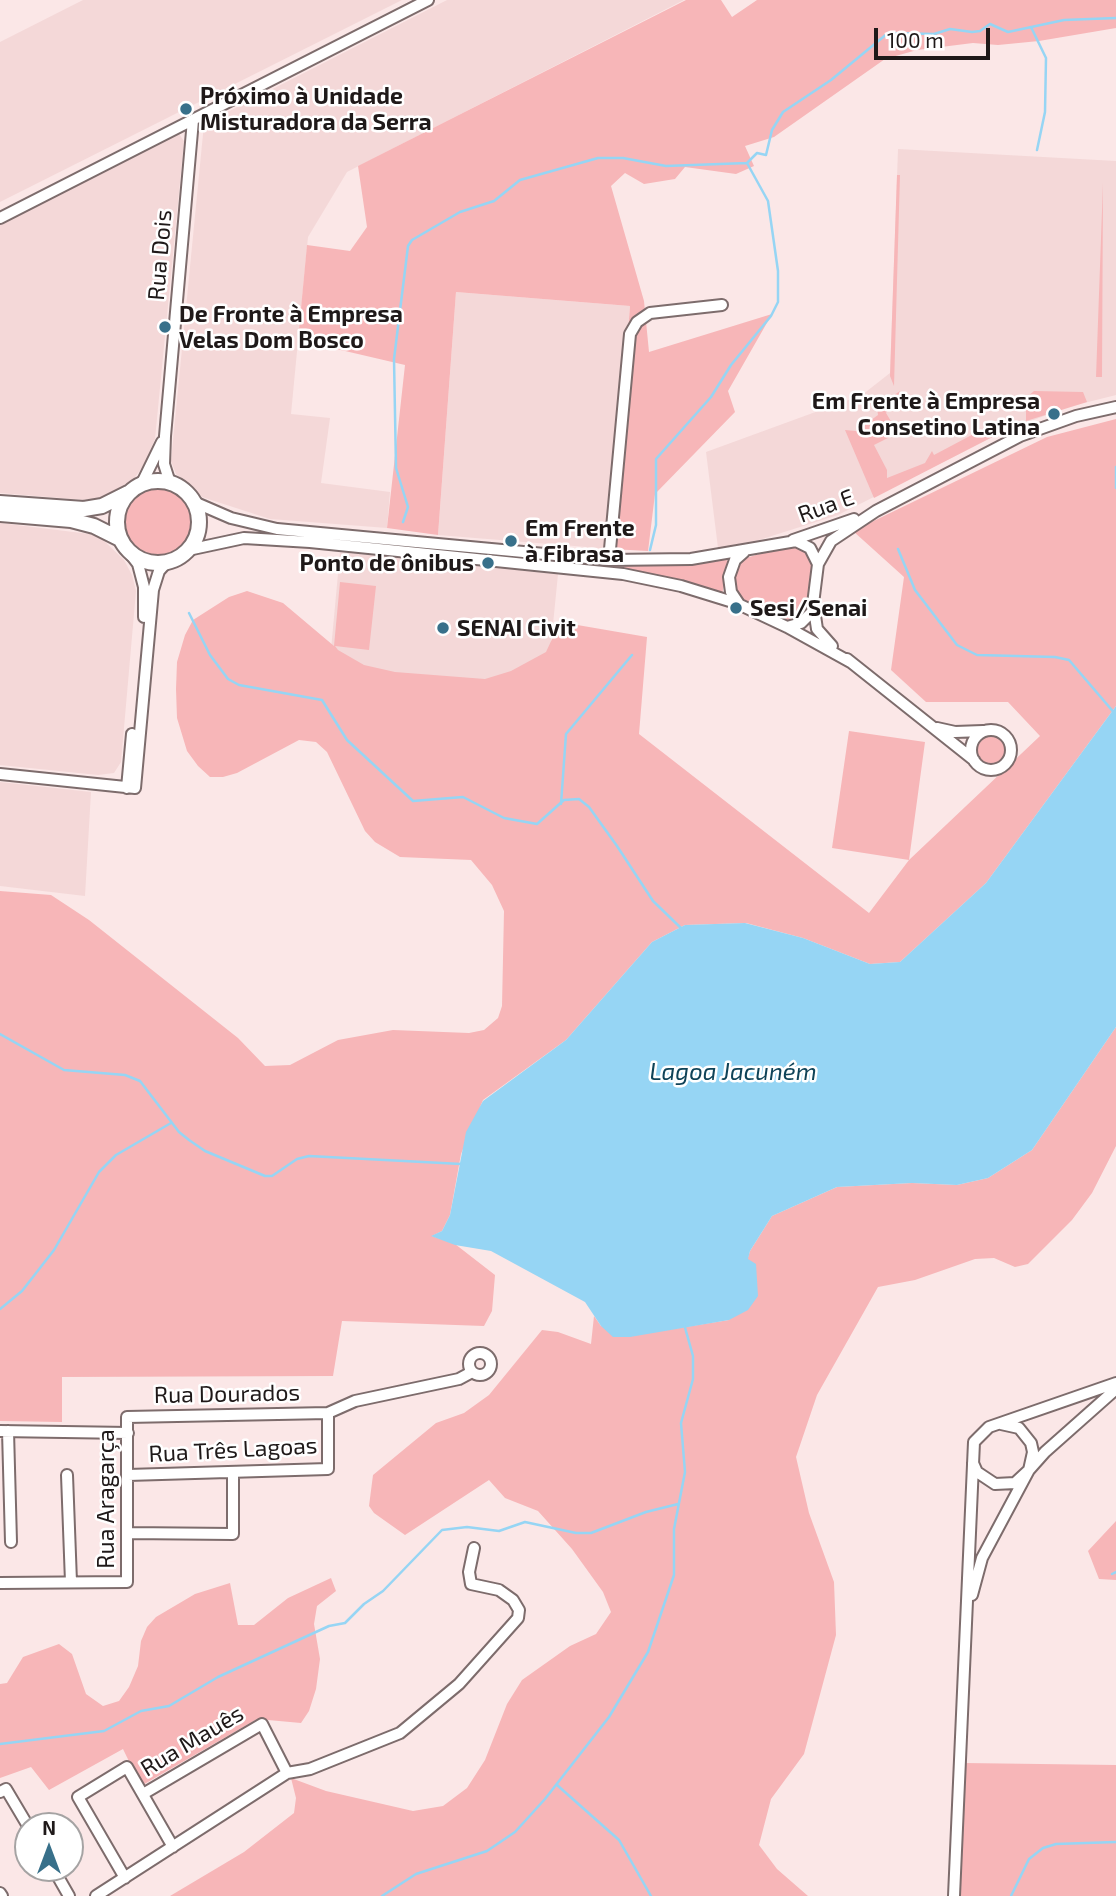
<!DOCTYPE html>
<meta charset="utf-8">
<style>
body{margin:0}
#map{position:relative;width:1116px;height:1896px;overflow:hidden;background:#fbe7e7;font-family:"Exo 2",sans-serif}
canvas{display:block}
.north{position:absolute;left:14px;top:1812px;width:70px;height:70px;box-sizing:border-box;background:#fff;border:2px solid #a5a3a3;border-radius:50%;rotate:0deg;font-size:19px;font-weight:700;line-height:28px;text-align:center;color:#1f1919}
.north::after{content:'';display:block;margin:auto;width:24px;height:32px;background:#38708a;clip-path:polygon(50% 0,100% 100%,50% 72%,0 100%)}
.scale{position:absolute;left:874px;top:28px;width:116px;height:32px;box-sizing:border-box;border:4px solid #1f1919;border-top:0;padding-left:9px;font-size:21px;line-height:24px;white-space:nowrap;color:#1f1919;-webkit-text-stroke:5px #fff;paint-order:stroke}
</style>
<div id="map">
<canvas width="1116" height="1896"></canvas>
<div class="north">N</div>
<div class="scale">100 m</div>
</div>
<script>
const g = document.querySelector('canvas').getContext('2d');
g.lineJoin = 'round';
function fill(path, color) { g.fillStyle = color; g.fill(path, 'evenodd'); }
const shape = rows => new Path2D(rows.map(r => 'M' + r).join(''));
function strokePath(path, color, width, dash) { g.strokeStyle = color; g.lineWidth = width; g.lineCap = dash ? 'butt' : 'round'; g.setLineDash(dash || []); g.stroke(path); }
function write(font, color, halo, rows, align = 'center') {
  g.font = font + ' "Exo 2",sans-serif'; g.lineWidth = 5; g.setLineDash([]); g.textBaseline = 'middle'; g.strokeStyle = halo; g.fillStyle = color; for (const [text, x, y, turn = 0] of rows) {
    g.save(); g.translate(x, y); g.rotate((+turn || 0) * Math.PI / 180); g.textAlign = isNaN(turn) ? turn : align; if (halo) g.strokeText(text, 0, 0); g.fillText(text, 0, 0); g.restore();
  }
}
fill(shape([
 [83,0,402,0,0,202,0,42],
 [447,0,684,0,347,172,308,237,291,414,330,418,321,483,390,492,387,528,270,519,202,497,176,474,171,461,204,124],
 [179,134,184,141,155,439,144,465,133,480,107,497,85,500,0,493,0,225],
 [898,149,1116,161,1116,395,1068,407,1007,430,838,515,759,540,718,548,706,452,862,395,890,373],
 [456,292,630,306,611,549,438,535],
 [0,523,98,535,124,560,132,575,136,591,121,762,114,773,98,775,0,765],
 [340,552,558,574,545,704,328,682],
 [0,782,91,792,85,896,0,886]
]), '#f4d8d8');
fill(shape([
 [686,0,721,0,732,17,757,0,1116,0,1116,28,1039,41,998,45,973,43,917,50,885,59,774,137,745,146,754,166,736,174,685,167,675,179,644,184,625,173,611,186,644,301,649,352,772,314,728,391,735,412,655,494,648,551,611,549,630,306,456,292,438,535,387,528,405,365,298,340,307,245,350,251,367,227,358,166],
 [897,175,900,175,894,386,890,376],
 [1103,183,1102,377,1096,377],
 [900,391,898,396,901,398,894,399,886,413,898,433,874,445,887,470,887,478,925,463,932,451,934,455,1000,420,1000,433,874,498,845,430,856,431,878,415,877,407,883,409,884,402],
 [1034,391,1083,392,1087,402,1026,421,1026,398],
 [1116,419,1116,706,986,883,900,962,870,964,803,938,746,923,685,925,652,942,566,1040,483,1100,461,1154,450,1215,442,1231,432,1236,455,1244,495,1275,492,1311,484,1326,342,1321,333,1376,62,1377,62,1422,0,1421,0,891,51,895,89,920,238,1038,265,1066,290,1065,338,1040,393,1030,469,1033,484,1030,498,1018,502,1006,504,911,492,885,471,860,400,857,375,842,365,831,327,752,316,742,299,740,237,773,223,777,210,777,198,766,187,751,177,718,176,689,177,662,185,635,193,620,229,597,247,591,283,603,334,646,340,582,376,586,369,650,335,646,338,650,364,665,395,672,485,679,511,671,546,652,560,622,647,637,639,734,869,913,909,860,832,848,849,731,925,742,909,860,1040,736,1008,702,926,702,891,670,904,577,853,531,1047,437],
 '124 522a34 34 0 1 1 68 0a34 34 0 1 1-68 0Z',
 [789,545,807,551,813,563,808,608,800,618,792,621,782,619,744,600,735,589,733,579,738,565,746,558],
 [498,554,615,565,670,565,726,559,729,563,722,594,632,570,498,556],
 '973 750a18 18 0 1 1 36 0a18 18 0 1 1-36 0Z',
 [1116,1027,1116,1146,1092,1193,1072,1220,1028,1264,1015,1267,994,1258,975,1259,915,1280,878,1287,817,1395,796,1457,809,1513,834,1582,836,1635,804,1754,771,1799,759,1845,777,1869,808,1896,170,1896,244,1852,294,1813,296,1798,291,1778,326,1791,413,1811,443,1806,467,1788,485,1760,507,1704,522,1680,570,1646,596,1634,611,1612,603,1592,572,1549,538,1511,505,1498,489,1480,405,1535,374,1513,369,1506,373,1475,436,1423,464,1413,489,1395,542,1330,558,1332,591,1344,594,1316,601,1326,654,1332,729,1320,750,1251,772,1216,837,1187,912,1183,957,1185,988,1178,1032,1150],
 [1116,1521,1116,1580,1099,1579,1088,1551],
 [331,1578,336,1591,317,1606,314,1624,320,1659,316,1689,309,1711,301,1723,257,1719,141,1786,123,1749,49,1790,31,1767,0,1778,0,1684,7,1683,23,1657,59,1644,72,1654,86,1694,103,1706,119,1701,129,1687,138,1666,141,1641,147,1627,156,1617,195,1594,230,1583,238,1625,254,1625,288,1598],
 [964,1763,1116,1765,1116,1896,960,1896]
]), '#f7b6b8');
fill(shape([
 [1116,706,1116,1027,1032,1150,988,1178,957,1185,912,1183,837,1187,772,1216,750,1251,748,1259,756,1264,758,1296,748,1310,729,1320,630,1337,613,1337,601,1326,585,1302,491,1251,455,1245,431,1236,442,1231,450,1215,466,1132,483,1101,566,1040,652,942,685,925,745,923,803,938,870,964,900,962,986,883]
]), '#96d5f4');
strokePath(shape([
 [1031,27,1046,58,1045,112,1037,150],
 [1116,467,1116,488],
 [403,522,408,507,396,468,394,359,408,246,412,240,460,212,494,201,520,180,598,158,623,158,666,166,747,163,757,153,766,155,772,130,783,112,831,80,888,33,934,34,950,29,972,32,980,31,990,24,1008,32,1064,20,1116,18],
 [898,549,915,590,957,645,977,655,1055,657,1069,660,1116,715],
 [650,550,656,525,656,459,711,397,731,365,771,316,778,302,778,271,768,201,747,163],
 [189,613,210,655,228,679,239,685,322,700,347,740,413,801,463,797,504,818,537,824,564,800,579,799,589,807,617,846,653,901,682,929],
 [561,804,566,734,632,655],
 [0,1034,64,1070,125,1075,140,1081,179,1132,189,1140,205,1151,265,1176,272,1176,297,1159,309,1156,461,1164],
 [0,1309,22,1291,54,1250,99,1172,116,1155,171,1123],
 [1112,1574,1116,1572],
 [0,1744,104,1731,141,1711,169,1706,218,1677,329,1626,345,1623,364,1604,383,1591,442,1530,467,1527,499,1531,525,1522,576,1533,591,1533,646,1512,678,1504],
 [557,1785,619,1840,651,1896],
 [382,1896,416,1874,487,1851,515,1832,545,1799,609,1717,648,1652,674,1575,674,1529,685,1472,681,1423,693,1379,693,1356,684,1324],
 [1011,1896,1029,1859,1043,1848,1056,1844,1116,1842]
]), '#96d5f4', 2.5);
const minor = shape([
 [0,218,428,0],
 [170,483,164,464,165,436,193,120],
 [141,485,162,442],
 [194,502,231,518,277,529,609,560,691,559,796,541,810,548,818,564,812,612,801,623,787,627],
 [793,540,854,519],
 [188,550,244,538,310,542,623,574,681,586,736,603,787,627,852,663],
 [128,551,138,564,144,587,144,617],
 [609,560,630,334,637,322,650,313,722,305],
 [818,564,831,541,876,511,1020,436,1076,416,1116,407],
 [739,604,731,592,729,577,735,560,744,552],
 [814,609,817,629,832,646],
 [847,659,974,760],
 [937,728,955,732,983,731],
 '971 750a20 20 0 1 1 40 0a20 20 0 1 1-40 0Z',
 [0,774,135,788,153,590,159,571,167,562],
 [127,788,132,734],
 '469 1364a11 11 0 1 1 22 0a11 11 0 1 1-22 0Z',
 [0,1431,128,1433],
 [8,1431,11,1542],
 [973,1463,977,1472,995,1484,1015,1483,1029,1470,1033,1452,1031,1443,1019,1428,1001,1424],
 [67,1475,71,1582],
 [128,1475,328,1469,328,1413],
 [127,1533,233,1534,233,1474],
 [0,1583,127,1582,127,1417,328,1413,355,1401,459,1379,472,1372],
 [972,1595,982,1558,1029,1470,1045,1452,1116,1389],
 [0,1792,6,1789,28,1826],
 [143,1794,262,1724,287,1773],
 [53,1868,69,1896],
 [125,1878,78,1797,127,1767,173,1847],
 [0,1893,2,1896],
 [96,1896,287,1773,310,1769,400,1733,459,1684,518,1618,519,1610,513,1600,499,1590,471,1584,469,1572,474,1548],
 [954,1896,974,1442,989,1427,1116,1383]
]);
const major = shape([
 '117 522a41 41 0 1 1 82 0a41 41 0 1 1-82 0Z',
 [0,503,84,509,102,506,128,493],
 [0,514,71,520,94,526,120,539]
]);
strokePath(minor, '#7d6c6c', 14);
strokePath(major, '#7d6c6c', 18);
strokePath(minor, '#fff', 10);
strokePath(major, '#fff', 14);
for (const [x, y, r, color] of [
 [186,109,7,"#38708a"],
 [165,327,7,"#38708a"],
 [1054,414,7,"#38708a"],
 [511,541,7,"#38708a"],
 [488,563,7,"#38708a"],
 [736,608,7,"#38708a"],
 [443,628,7,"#38708a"]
]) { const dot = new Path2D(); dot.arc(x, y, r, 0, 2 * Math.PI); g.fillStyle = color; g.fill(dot); strokePath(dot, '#fff', 2.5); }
write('bold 23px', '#1f1919', '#fff', [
 ["Próximo à Unidade",200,96],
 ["Misturadora da Serra",200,122],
 ["De Fronte à Empresa",179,314],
 ["Velas Dom Bosco",179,340],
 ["Em Frente à Empresa",1040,401,"right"],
 ["Consetino Latina",1040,427,"right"],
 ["Em Frente",525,528],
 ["à Fibrasa",525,554],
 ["Ponto de ônibus",474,563,"right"],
 ["Sesi/Senai",750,608],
 ["SENAI Civit",457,628]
], 'left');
write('23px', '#1f1919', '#fff', [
 ["Rua Dois",160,255,-85],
 ["Rua E",826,506,-20],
 ["Rua Dourados",227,1394,-1],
 ["Rua Três Lagoas",233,1450,-3],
 ["Rua Aragarça",106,1499,-90],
 ["Rua Mauês",192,1741,-31]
]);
write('italic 24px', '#0f4358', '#fff', [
 ["Lagoa Jacuném",733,1072]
]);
</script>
